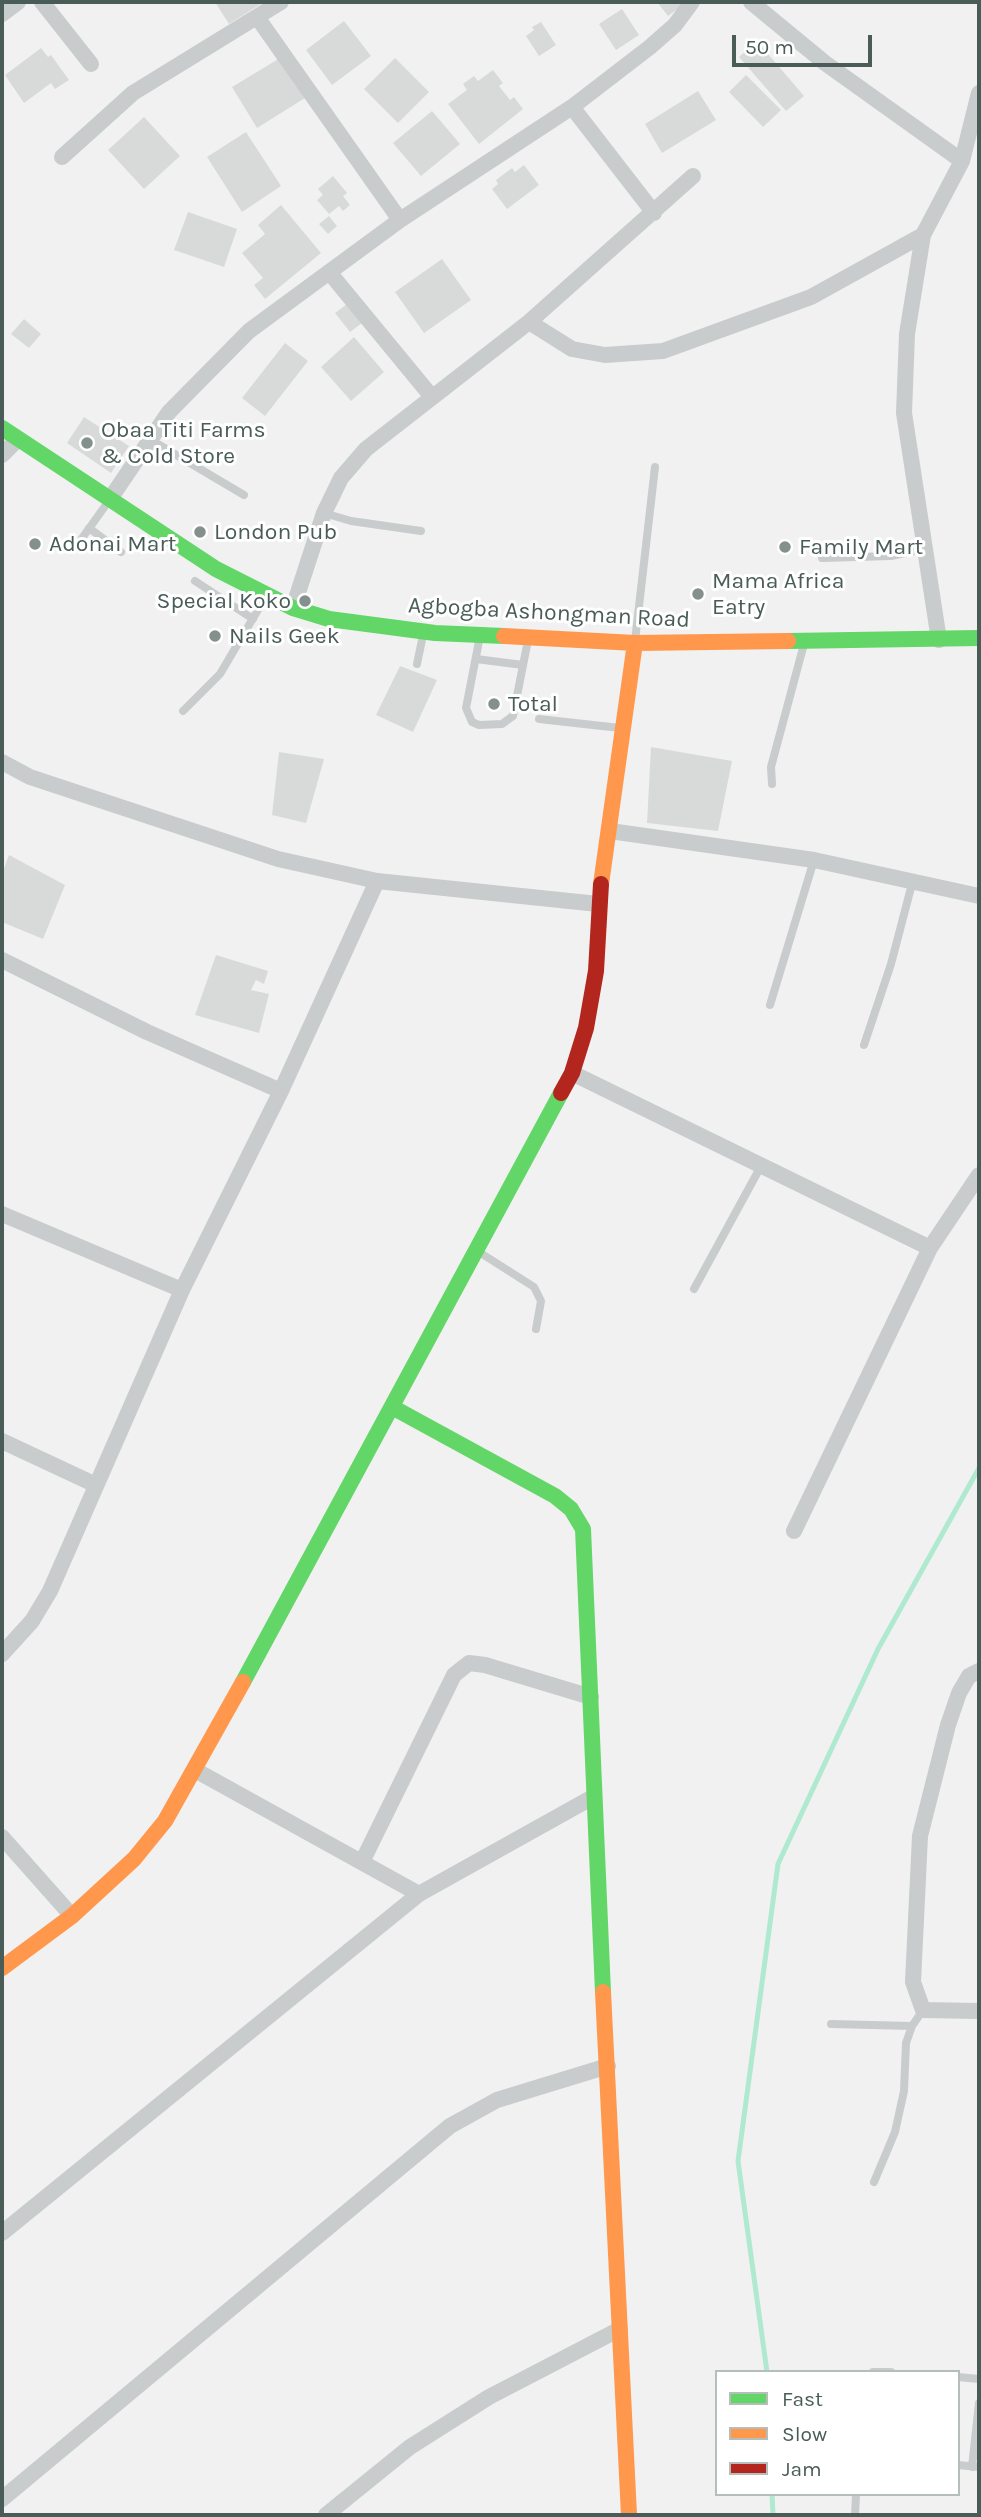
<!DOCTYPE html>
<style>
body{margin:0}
#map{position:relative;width:981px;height:2517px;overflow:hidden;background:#f1f1f1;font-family:Karla,sans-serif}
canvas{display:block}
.frame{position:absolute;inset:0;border:4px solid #495c58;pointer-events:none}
.legend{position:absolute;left:715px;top:2370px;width:245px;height:126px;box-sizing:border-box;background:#fff;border:2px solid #b6bebc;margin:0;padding:9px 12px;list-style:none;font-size:21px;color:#495c58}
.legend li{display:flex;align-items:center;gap:14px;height:35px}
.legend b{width:35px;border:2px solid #b6bebc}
.scale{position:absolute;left:732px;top:35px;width:140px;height:32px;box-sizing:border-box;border:4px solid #495c58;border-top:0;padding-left:9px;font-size:21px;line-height:24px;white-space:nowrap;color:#495c58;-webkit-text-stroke:5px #fff;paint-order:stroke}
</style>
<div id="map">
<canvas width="981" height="2517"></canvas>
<div class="frame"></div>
<ul class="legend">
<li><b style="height:9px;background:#63d668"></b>Fast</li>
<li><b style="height:9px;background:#ff974d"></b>Slow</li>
<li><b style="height:9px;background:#b3261e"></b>Jam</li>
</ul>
<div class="scale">50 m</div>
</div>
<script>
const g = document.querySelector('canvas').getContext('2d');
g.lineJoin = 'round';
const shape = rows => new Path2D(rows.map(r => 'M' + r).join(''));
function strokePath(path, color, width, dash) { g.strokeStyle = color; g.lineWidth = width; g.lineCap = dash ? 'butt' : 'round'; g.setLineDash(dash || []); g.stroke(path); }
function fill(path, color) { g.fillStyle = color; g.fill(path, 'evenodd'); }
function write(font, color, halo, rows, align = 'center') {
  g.font = font + ' Karla,sans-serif'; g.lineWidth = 6; g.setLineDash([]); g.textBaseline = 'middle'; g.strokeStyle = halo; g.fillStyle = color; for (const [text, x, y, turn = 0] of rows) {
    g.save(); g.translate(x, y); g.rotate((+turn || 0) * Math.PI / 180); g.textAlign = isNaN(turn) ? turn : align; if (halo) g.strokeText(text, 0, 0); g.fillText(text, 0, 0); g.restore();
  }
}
strokePath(shape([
 [767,2372,738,2161,778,1864,878,1649,979,1468],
 [772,2494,773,2515]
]), '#afe9cf', 5);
fill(shape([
 [215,2,264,2,229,24],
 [657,2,687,2,668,16],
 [622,9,639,35,616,50,599,24],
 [344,21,371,56,332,85,306,50],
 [541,22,556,45,539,56,526,36,534,30,532,27],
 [757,41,804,96,786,111,739,57],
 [41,48,48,57,51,55,69,80,55,89,51,83,24,103,5,75],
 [280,58,305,98,257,128,232,87],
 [395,58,429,92,398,123,364,89],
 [493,70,503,83,499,86,510,100,514,97,523,109,479,144,448,104,467,90,463,84,474,76,478,81],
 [746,75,781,110,763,127,729,92],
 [698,91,716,120,662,153,645,124],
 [432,111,460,144,421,176,393,143],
 [144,117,180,156,144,189,108,150],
 [246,132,281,186,242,212,207,157],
 [524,165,539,185,507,209,492,189,498,184,496,180,512,168,515,172],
 [333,176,347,193,343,196,350,205,343,211,339,206,329,214,317,200,323,195,318,189],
 [281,205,321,253,265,299,254,285,263,278,242,253,265,234,258,225],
 [188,212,237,229,224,267,174,250],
 [329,216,337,226,328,234,319,224],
 [442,259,471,300,424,333,395,292],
 [347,304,362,323,350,332,335,313],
 [24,319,41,334,29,348,11,334],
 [354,337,384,372,351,401,321,367],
 [285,343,308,361,265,416,242,398],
 [84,417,129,446,111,473,67,443],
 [400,666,437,680,413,732,376,715],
 [651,747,732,761,718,831,647,823],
 [279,752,324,759,306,823,272,815],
 [9,855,65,885,43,939,2,922,2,874],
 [216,955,268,971,264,984,256,980,251,990,269,994,259,1033,195,1015]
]), '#d8dada');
strokePath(shape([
 [151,440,244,495],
 [324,513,351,521,421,531],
 [89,528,121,552],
 [75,548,108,502],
 [822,558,891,556,924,549],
 [195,581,253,619],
 [480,636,466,708,472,722,479,725,502,724,513,716,528,640],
 [635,641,655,467],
 [476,659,523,665],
 [417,664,423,635],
 [183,711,220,674,265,598],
 [539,719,620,728],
 [772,784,771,767,804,644],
 [770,1005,814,860],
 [864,1045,891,964,913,880],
 [479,1252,534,1287,541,1301,536,1329],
 [694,1289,761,1166],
 [831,2024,912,2026],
 [874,2182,895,2132,904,2091,906,2043,912,2026,923,2010],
 [873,2372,891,2372],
 [958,2377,979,2379],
 [958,2465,979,2467],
 [972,2467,979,2403],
 [855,2515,856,2494]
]), '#c9cccc', 8);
strokePath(shape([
 [42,2,91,64],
 [751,2,825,63,962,161],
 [2,14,18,2],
 [257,17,400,220],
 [572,107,654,213],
 [62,157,133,93,281,2],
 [329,272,432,397],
 [529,322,572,349,605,355,663,351,811,297,923,235],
 [2,455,18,439],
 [110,499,169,412,249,331,400,220,572,107,650,47,675,25,692,2],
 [293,608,324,513,341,478,366,449,529,322,693,176],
 [939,640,904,413,907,334,923,235,962,161,979,93],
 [2,762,30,777,278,859,377,881,598,904],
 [610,831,814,860,979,896],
 [2,960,147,1032,281,1091],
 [572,1073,930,1248],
 [2,1214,182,1290],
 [2,1441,96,1485],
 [794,1531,930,1248,979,1175],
 [2,1654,32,1621,50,1591,182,1290,281,1091,377,881],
 [979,1671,969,1676,959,1693,948,1725,920,1836,913,1982,923,2010,979,2011],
 [195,1770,419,1894],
 [2,1837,72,1916],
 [362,1862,454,1675,469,1663,485,1665,591,1697],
 [2,2233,419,1894,593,1797],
 [2,2499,450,2126,497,2100,608,2066],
 [326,2515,410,2447,489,2397,620,2329]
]), '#c9cccc', 16);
strokePath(shape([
 [2,428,216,569,293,608,329,619,435,633,504,636],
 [788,641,979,638],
 [392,1407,555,1496,571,1509,583,1529,603,1992],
 [243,1682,561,1093]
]), '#63d668', 16);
strokePath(shape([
 [504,636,635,643,788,641],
 [601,884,635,643],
 [2,1968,72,1916,134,1859,165,1821,243,1682],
 [603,1992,629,2515]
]), '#ff974d', 16);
strokePath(shape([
 [561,1093,572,1073,586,1028,596,971,601,884]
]), '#b3261e', 16);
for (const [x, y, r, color] of [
 [87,443,7,"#84908e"],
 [200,532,7,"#84908e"],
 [35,544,7,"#84908e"],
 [785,547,7,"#84908e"],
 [698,594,7,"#84908e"],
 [305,601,7,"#84908e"],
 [215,636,7,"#84908e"],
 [494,704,7,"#84908e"]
]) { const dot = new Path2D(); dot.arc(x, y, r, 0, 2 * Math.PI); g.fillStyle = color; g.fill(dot); strokePath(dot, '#fff', 2.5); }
write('23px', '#495c58', '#fff', [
 ["Obaa Titi Farms",101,430],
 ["& Cold Store",101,456],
 ["London Pub",214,532],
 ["Adonai Mart",49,544],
 ["Family Mart",799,547],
 ["Mama Africa",712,581],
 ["Eatry",712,607],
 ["Special Koko",291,601,"right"],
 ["Nails Geek",229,636],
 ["Total",508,704]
], 'left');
write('23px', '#495c58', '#fff', [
 ["Agbogba Ashongman Road",549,613,3]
]);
</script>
